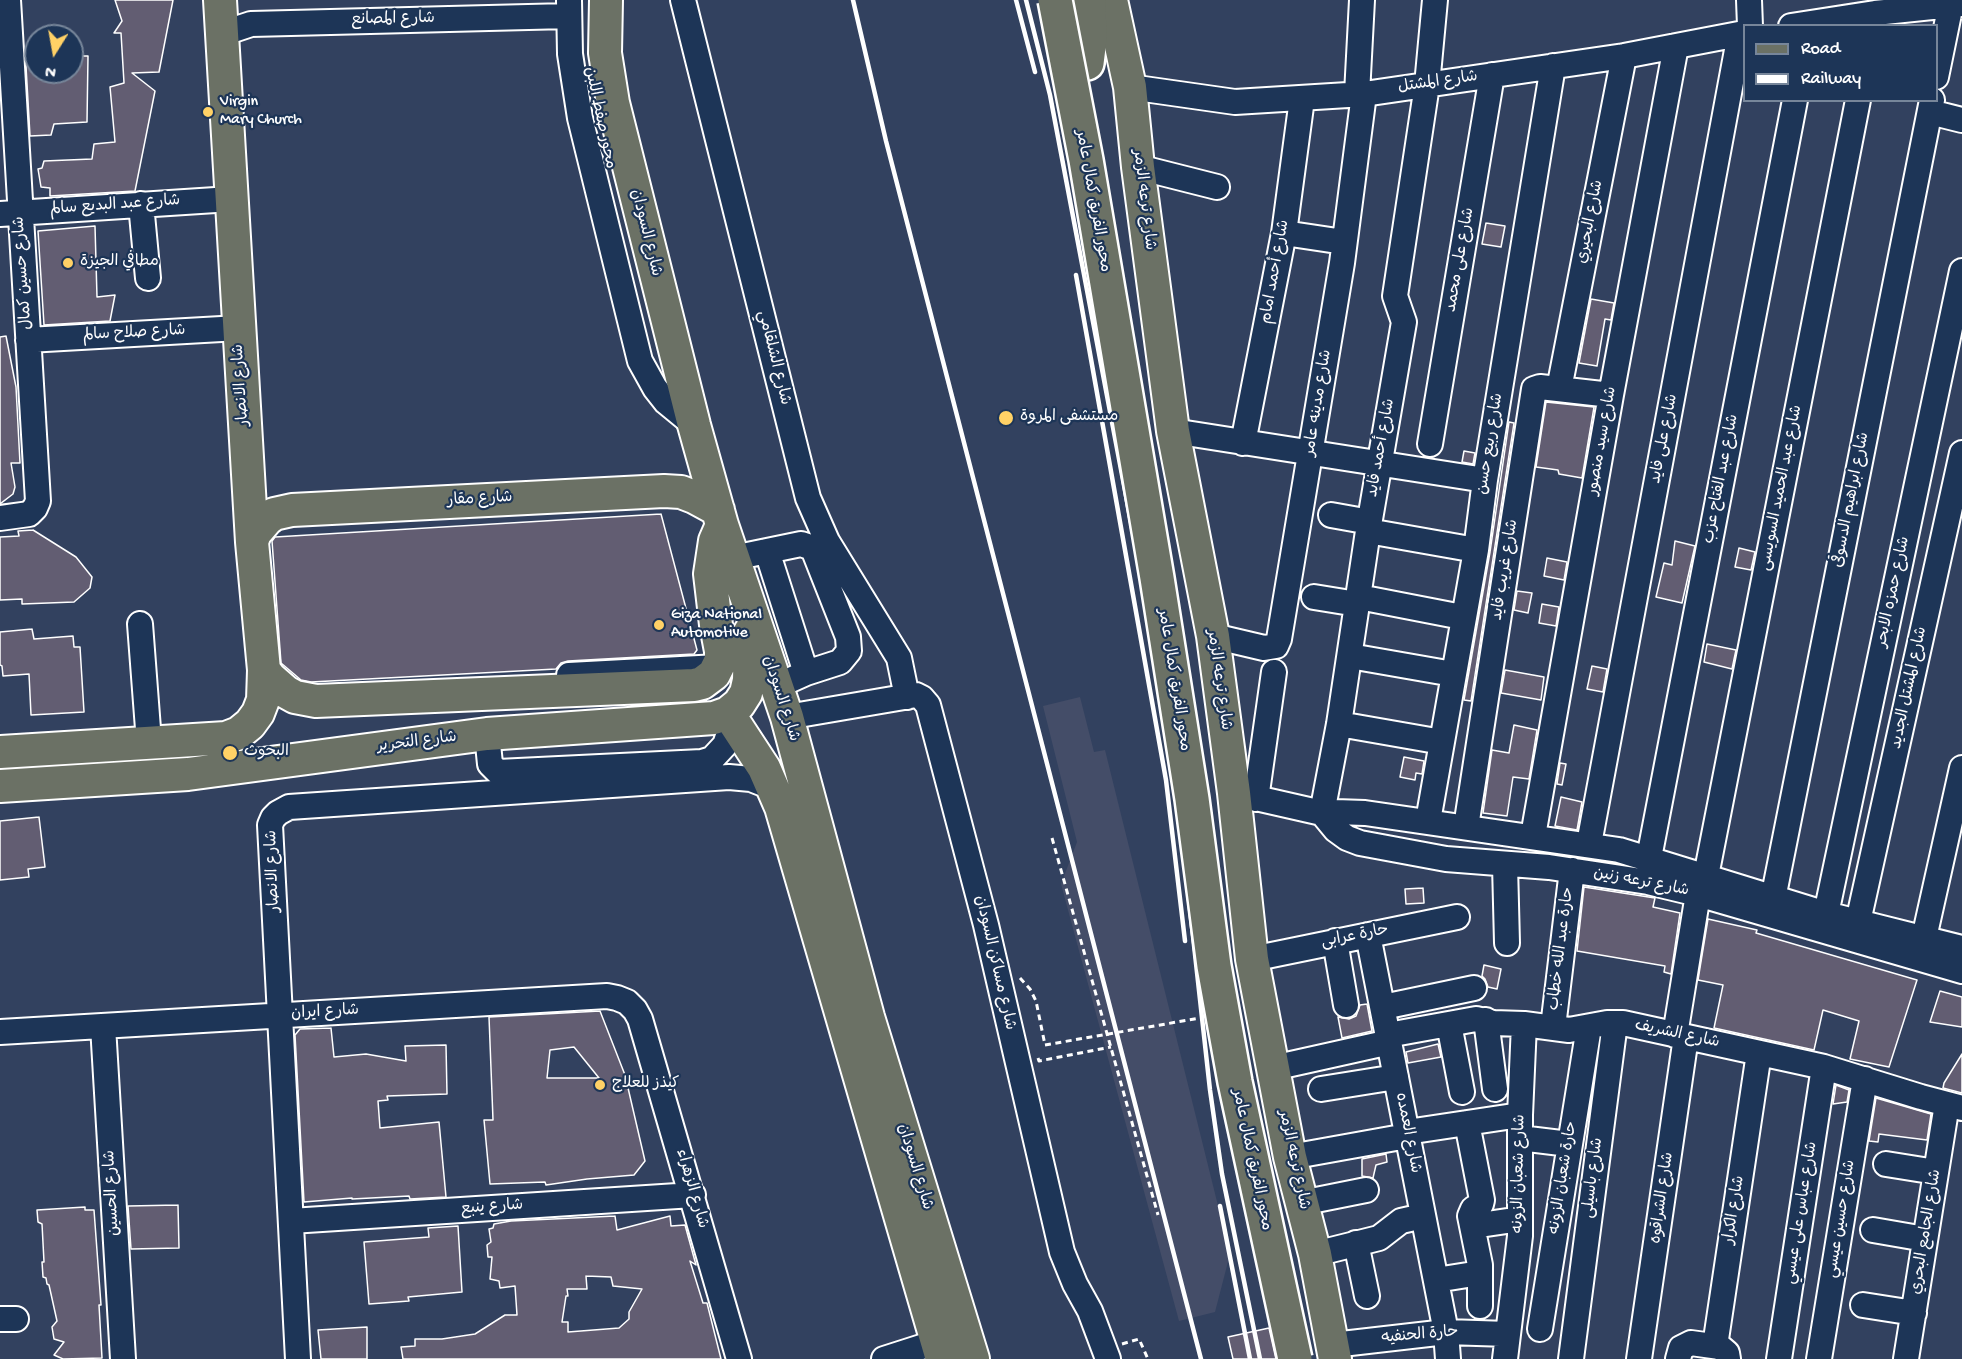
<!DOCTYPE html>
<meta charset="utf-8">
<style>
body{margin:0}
#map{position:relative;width:1962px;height:1359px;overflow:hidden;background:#32415f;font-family:"Gochi Hand",sans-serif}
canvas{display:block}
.legend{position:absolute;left:1743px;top:24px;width:195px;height:78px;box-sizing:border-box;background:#1d3557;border:2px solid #77869a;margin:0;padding:8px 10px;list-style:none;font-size:18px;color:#fff}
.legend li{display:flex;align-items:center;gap:12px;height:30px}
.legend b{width:30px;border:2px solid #77869a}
.north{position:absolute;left:24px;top:24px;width:60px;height:60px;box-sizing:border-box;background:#1d3557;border:2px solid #77869a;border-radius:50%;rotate:191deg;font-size:16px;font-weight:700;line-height:24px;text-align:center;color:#fff}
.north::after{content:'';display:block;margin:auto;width:21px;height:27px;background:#ffd166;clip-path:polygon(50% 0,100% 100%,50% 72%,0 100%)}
</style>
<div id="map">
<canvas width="1962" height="1359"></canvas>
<ul class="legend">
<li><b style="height:8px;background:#6b7165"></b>Road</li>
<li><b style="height:8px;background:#fff"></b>Railway</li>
</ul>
<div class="north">N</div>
</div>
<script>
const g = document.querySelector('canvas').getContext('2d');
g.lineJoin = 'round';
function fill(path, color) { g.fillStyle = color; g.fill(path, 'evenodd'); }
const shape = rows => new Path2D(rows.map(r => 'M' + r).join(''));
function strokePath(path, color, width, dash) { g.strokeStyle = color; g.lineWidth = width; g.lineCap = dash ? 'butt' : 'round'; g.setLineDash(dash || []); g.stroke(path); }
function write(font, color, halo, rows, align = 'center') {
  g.font = font + ' "Gochi Hand","Playpen Sans Arabic",sans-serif'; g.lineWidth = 4.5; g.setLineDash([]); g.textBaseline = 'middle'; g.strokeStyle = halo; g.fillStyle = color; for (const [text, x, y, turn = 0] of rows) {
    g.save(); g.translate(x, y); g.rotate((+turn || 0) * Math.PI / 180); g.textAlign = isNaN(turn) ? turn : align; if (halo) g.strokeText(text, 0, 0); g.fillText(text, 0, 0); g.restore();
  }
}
fill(shape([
 [1080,697,1094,752,1105,750,1230,1254,1215,1312,1179,1321,1061,884,1077,842,1043,706]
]), '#444d68');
const building = shape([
 [115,0,173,0,159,72,132,73,155,91,135,191,50,196,50,188,41,187,38,169,42,168,44,161,92,159,94,144,115,142,110,87,124,83,121,33,114,33,122,21,115,0],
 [25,49,32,58,36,58,36,72,72,72,72,56,88,56,87,122,54,124,51,135,30,136,25,49],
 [1486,223,1505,226,1501,247,1482,244,1486,223],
 [95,226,97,297,115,295,110,321,44,325,38,231,95,226],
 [1591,299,1614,303,1611,320,1605,319,1597,366,1579,363,1591,299],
 [6,336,16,387,20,463,11,463,15,487,13,494,0,504,0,337,6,336],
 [1546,402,1594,407,1582,478,1559,474,1558,470,1536,467,1546,402],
 [1509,422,1514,423,1471,701,1464,700,1490,552,1509,422],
 [1464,451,1475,453,1473,464,1462,462,1464,451],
 [661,514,697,650,694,654,568,661,561,663,556,669,311,682,301,680,281,663,272,541,275,537,661,514],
 [33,530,76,557,92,577,90,588,74,602,22,604,22,599,0,600,0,537,19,536,18,531,33,530],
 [1675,541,1695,546,1682,603,1656,597,1664,563,1672,565,1675,541],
 [1739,548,1755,552,1751,570,1735,567,1739,548],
 [1547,558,1567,562,1564,580,1544,576,1547,558],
 [1517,591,1532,593,1528,613,1514,610,1517,591],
 [1542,604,1559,607,1556,626,1539,623,1542,604],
 [32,629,34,639,73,636,74,647,80,647,84,712,31,715,29,674,3,676,2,666,0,665,0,632,32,629],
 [1707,644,1736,650,1732,669,1704,662,1707,644],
 [1592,666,1607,669,1603,692,1587,689,1592,666],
 [1505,670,1544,677,1541,700,1501,693,1505,670],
 [1514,725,1537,730,1529,779,1513,777,1507,816,1483,813,1492,750,1509,753,1514,725],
 [1404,757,1424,761,1422,774,1416,773,1415,780,1400,777,1404,757],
 [1560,763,1566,764,1562,785,1557,784,1560,763],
 [1561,797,1582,802,1577,830,1555,826,1561,797],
 [39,817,45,867,28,869,29,877,0,880,0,821,39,817],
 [1584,887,1655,898,1653,907,1680,913,1671,974,1664,972,1665,966,1577,951,1584,887],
 [1423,888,1424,903,1406,904,1405,889,1423,888],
 [1708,919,1757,930,1756,933,1917,980,1889,1067,1850,1059,1859,1021,1823,1010,1814,1050,1714,1028,1723,985,1698,980,1708,919],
 [1484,965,1501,969,1497,989,1488,987,1485,979,1482,976,1484,965],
 [1940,991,1962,997,1962,1027,1930,1022,1940,991],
 [1367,1004,1372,1031,1342,1038,1338,1017,1349,1019,1356,1016,1360,1005,1367,1004],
 [600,1011,625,1075,645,1161,634,1175,587,1179,546,1185,545,1182,490,1184,484,1120,493,1120,489,1017,600,1011],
 [574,1047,599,1078,547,1078,550,1050,574,1047],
 [331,1028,334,1057,366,1054,406,1061,405,1046,446,1045,447,1094,387,1096,388,1100,378,1101,380,1128,439,1122,446,1197,410,1199,409,1196,352,1199,352,1198,304,1202,295,1035,300,1029,331,1028],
 [1438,1044,1441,1057,1408,1063,1406,1052,1438,1044],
 [1962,1054,1962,1093,1943,1088,1944,1083,1962,1054],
 [1836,1085,1849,1090,1847,1102,1833,1104,1836,1085],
 [1876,1098,1931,1114,1927,1140,1879,1134,1878,1142,1869,1141,1876,1098],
 [1386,1154,1387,1162,1376,1165,1373,1178,1362,1176,1362,1159,1386,1154],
 [178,1205,179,1248,131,1249,128,1206,178,1205],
 [85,1207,85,1210,94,1210,101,1305,99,1305,102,1358,63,1359,54,1355,64,1342,54,1339,52,1327,57,1321,49,1285,47,1284,46,1278,43,1277,42,1262,44,1262,42,1224,38,1222,37,1210,85,1207],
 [615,1216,617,1230,670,1216,671,1226,685,1225,696,1265,690,1261,703,1303,707,1303,721,1359,403,1359,401,1347,415,1346,415,1339,442,1339,475,1334,505,1315,517,1315,515,1286,500,1288,499,1281,490,1279,492,1257,488,1257,487,1245,491,1242,489,1229,493,1228,494,1224,511,1221,615,1216],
 [586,1276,611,1277,613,1286,642,1289,629,1312,629,1319,619,1328,568,1332,568,1322,562,1322,566,1296,568,1296,567,1289,587,1289,586,1276],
 [458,1226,462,1292,408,1297,409,1301,369,1304,364,1242,429,1237,428,1228,458,1226],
 [367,1327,367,1359,321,1359,318,1330,367,1327],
 [1269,1328,1276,1359,1233,1359,1228,1337,1269,1328]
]);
fill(building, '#625d72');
strokePath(building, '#fff', 1.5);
const minor = shape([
 [569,0,570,54,580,118,640,361,655,388,666,402,694,425],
 [683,0,808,498,827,541,899,658,907,697],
 [1749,0,1750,26],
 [1791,26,1875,13,1962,4],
 [222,38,230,31,251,24,568,16],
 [1936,77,1951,4],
 [1130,87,1235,102,1364,94,1624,56,1744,33],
 [1357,94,1362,0],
 [1930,112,1962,120],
 [1138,167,1217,187],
 [141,204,148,278],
 [0,214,231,199],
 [1284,233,1344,242],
 [28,340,239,328],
 [1559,389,1624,56],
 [1173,431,1485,480],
 [1243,443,1284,233,1302,99],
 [1430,444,1492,75],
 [1331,515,1370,522],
 [0,518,29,514,35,508,38,501,8,0],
 [1368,531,1476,550],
 [767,551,806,673],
 [733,558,801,544,810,547,814,551,848,637,849,651,840,662,806,673,777,686],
 [1314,597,1357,604],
 [1359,597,1462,617],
 [140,624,149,742],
 [1213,636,1264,648,1276,646,1279,639,1342,263,1364,94],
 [1350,656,1453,674],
 [569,675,718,667],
 [787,717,916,695,922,698,928,705,986,925,1062,1252,1075,1284,1090,1311,1108,1359],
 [1339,724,1442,742],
 [487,734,490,764,498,772,702,762,712,759,725,745,730,730,728,713],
 [1234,793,1322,813,1335,812,1365,813,1619,850,1826,914,1962,948],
 [1256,799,1274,672],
 [1322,813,1339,724,1368,531,1404,322,1395,296,1427,85,1435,0],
 [1322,813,1336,830,1347,838,1360,843,1446,859,1549,867,1648,882,1698,894,1962,971],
 [1428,821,1476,550,1485,480,1553,66],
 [1466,827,1534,389,1540,387,1611,395],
 [1533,836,1611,395,1676,46],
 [1589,844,1740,34],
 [1649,858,1795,100],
 [1505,865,1507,943],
 [1706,876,1858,100],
 [1773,899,1932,100],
 [1826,914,1962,271],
 [1858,922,1962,453],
 [1368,935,1446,1332,1448,1359],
 [1924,938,1962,768],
 [1335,941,1346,1005],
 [1252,959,1457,917],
 [1383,1007,1474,988],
 [1486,1020,1495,1089],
 [1449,1024,1462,1092],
 [103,1026,123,1359],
 [1553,1027,1572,870],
 [0,1032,607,996,617,998,627,1002,635,1010,640,1019,739,1359],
 [1388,1035,1476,1019,1493,1023,1524,1024,1569,1030,1607,1023,1623,1023,1824,1067,1921,1097,1962,1108],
 [1675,1035,1698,894],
 [1273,1068,1390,1042],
 [1321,1089,1396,1077],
 [1467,1123,1482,1200,1481,1204,1473,1209,1470,1216,1480,1265,1480,1306],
 [1407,1132,1520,1115],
 [1520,1138,1569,1144],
 [1290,1157,1407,1136],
 [1886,1164,1936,1172],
 [1301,1203,1366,1190],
 [291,1221,693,1195],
 [1473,1226,1507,1221],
 [1873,1230,1925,1239],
 [1356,1243,1367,1296],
 [1315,1254,1379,1238,1401,1221,1423,1216],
 [1436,1280,1480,1273],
 [1863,1305,1914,1313],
 [0,1319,16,1319],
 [1540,1329,1589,1027],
 [1333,1345,1446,1332,1508,1334],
 [1715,1346,1759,1053],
 [298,1359,270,825,273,818,278,813,289,807,729,777,751,779,774,788],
 [884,1359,937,1342],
 [1505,1359,1520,1236,1520,1115,1524,1024],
 [1571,1359,1615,1023],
 [1639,1359,1686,1037],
 [1678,1359,1681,1348,1691,1343,1720,1347,1727,1353,1728,1359],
 [1779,1359,1824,1067],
 [1819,1359,1865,1079],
 [1906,1359,1947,1104]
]);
const major = shape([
 [606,0,605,53,613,103,694,425,722,525,787,717,868,1017,973,1359],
 [1111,0,1130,87,1138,167,1173,431,1213,636,1234,793,1252,959,1290,1157,1315,1254,1335,1359],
 [252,542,255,533,267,519,274,514,292,510,664,491,681,492,694,497,718,510],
 [264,670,270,678,286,692,295,697,316,701,694,685,702,683,714,674,721,660,721,651,716,625,710,574,715,541,722,525],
 [728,713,764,768,781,807,942,1359],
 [0,752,226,738,239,733,250,724,258,713,263,700,264,670,252,542,220,0],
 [0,786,188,774,487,734,714,718,728,713,739,704,746,693,749,680,750,632]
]);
const highway = shape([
 [1087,63,1090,39,1089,0]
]);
strokePath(minor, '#fff', 28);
strokePath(major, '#fff', 36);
strokePath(highway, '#fff', 38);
strokePath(shape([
 [1052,838,1158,1215],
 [1020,978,1030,989,1036,1001,1045,1045],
 [1038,1058,1039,1061,1111,1047],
 [1122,1344,1139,1339,1148,1359]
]), '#fff', 3, [6, 4.5]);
strokePath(minor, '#1d3557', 24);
strokePath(major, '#6b7165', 32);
strokePath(highway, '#6b7165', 33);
strokePath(shape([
 [853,0,886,141,1201,1359],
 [1016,0,1035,72],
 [1026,0,1050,95,1170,728,1210,1090,1222,1174,1260,1359],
 [1076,275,1166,780,1185,941],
 [1220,1206,1250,1359]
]), '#fff', 4.5);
const highwayBridge = shape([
 [1055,0,1086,160,1157,578,1192,799,1214,966,1235,1082,1295,1359]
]);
strokePath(highwayBridge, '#fff', 38, []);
strokePath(shape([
 [1045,1045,1200,1018]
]), '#fff', 3, [6, 4.5]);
strokePath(highwayBridge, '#6b7165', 33);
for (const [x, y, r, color] of [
 [208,112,6,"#ffd166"],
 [68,263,6,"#ffd166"],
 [1006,418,8,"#ffd166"],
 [659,625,6,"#ffd166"],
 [230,753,8,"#ffd166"],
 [600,1085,6,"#ffd166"]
]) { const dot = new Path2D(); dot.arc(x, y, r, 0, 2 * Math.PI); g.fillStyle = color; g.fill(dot); strokePath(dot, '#1d3557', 2); }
write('16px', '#fff', '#1d3557', [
 ["شارع المصانع",393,20,-1],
 ["شارع المشتل",1438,83,-8],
 ["محور صفط اللبن",599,118,78],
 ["شارع ترعه الزمر",1143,200,83],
 ["محور الفريق كمال عامر",1092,201,80],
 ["شارع عبد البديع سالم",115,206,-4],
 ["شارع البحيري",1591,222,-79],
 ["شارع السودان",645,233,76],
 ["شارع على محمد",1461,260,-80],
 ["شارع أحمد امام",1276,272,-80],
 ["شارع حسين كمال",24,273,-94],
 ["شارع صلاح سالم",134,334,-3],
 ["شارع الشلقامي",773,358,76],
 ["شارع الانصار",242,385,-94],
 ["شارع مدينه عامر",1319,403,-81],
 ["شارع على فايد",1665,439,-79],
 ["شارع سيد منصور",1603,441,-80],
 ["شارع ربيع حسن",1491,444,-81],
 ["شارع أحمد فايد",1382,448,-80],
 ["شارع عبد الفتاح عزب",1722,479,-79],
 ["شارع عبد الحميد السويسى",1782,488,-79],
 ["شارع مقار",480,500,-3],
 ["شارع ابراهيم الدسوقى",1852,500,-79],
 ["شارع غريب فايد",1506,570,-81],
 ["شارع حمزه الابحر",1894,592,-78],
 ["محور الفريق كمال عامر",1173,680,81],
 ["شارع ترعه الزمر",1218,680,82],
 ["شارع المشتل الجديد",1910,688,-78],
 ["شارع السودان",780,699,72],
 ["شارع التحرير",417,743,-7],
 ["شارع الانصار",274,871,-92],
 ["شارع ترعه زنين",1641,883,11],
 ["حارة عرابى",1355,937,-11],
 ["حارة عبد الله خطاب",1562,949,-83],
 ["شارع مساكن السودان",994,963,77],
 ["شارع ايران",325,1013,-3],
 ["شارع الشريف",1677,1035,12],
 ["شارع العمده",1407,1133,79],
 ["محور الفريق كمال عامر",1251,1160,78],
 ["شارع ترعه الزمر",1293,1160,78],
 ["شارع السودان",914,1167,73],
 ["شارع شعبان الزونه",1520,1174,-89],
 ["حارة شعبان الزونه",1564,1178,-81],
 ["شارع باسيلى",1594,1178,-83],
 ["شارع الزهراء",691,1189,74],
 ["شارع الحسين",113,1193,-93],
 ["شارع الشراقوه",1663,1198,-82],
 ["شارع ينبع",492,1208,-4],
 ["شارع الكرار",1735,1210,-81],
 ["شارع عباس على عيسي",1802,1213,-81],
 ["شارع حسين عيسي",1842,1219,-81],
 ["شارع الجامع البحري",1927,1232,-81],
 ["حارة الحنفيه",1420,1336,-5]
]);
write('16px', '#fff', '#1d3557', [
 ["Virgin",220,103],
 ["Mary Church",220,121],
 ["مطافي الجيزة",80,263],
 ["مستشفى المروة",1020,418],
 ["Giza National",671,616],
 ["Automotive",671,634],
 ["البحوث",244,753],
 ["كيذز للعلاج",612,1085]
], 'left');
</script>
